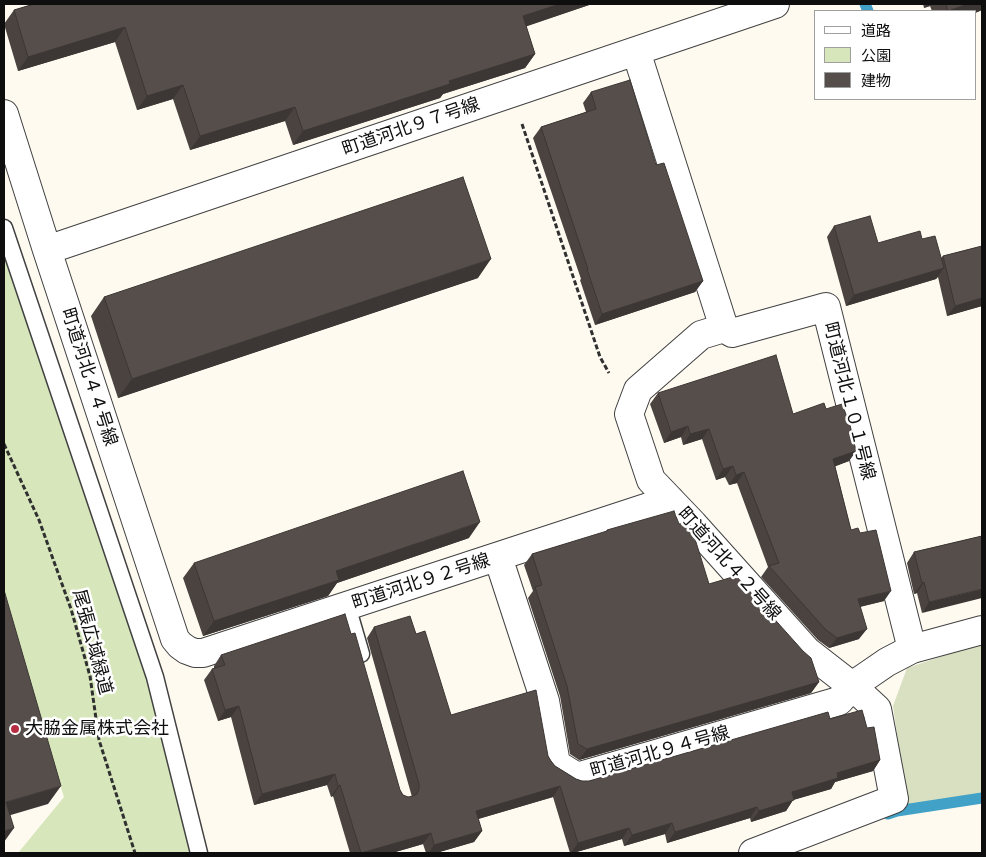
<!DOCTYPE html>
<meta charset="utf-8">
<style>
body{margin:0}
#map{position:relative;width:986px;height:857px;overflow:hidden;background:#fefaf0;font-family:"Roboto Serif","Noto Sans JP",serif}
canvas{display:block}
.frame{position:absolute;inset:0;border:5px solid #0e0e0e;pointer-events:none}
.legend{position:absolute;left:814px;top:10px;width:162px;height:90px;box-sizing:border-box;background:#fff;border:1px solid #9f9f9f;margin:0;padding:6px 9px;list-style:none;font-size:15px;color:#0e0e0e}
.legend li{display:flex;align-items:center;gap:10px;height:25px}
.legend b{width:25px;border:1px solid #9f9f9f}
</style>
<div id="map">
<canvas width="986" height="857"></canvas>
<div class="frame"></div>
<ul class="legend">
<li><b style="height:6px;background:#fff"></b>道路</li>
<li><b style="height:14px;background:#d7e7bb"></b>公園</li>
<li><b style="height:14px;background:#564e4b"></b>建物</li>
</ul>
</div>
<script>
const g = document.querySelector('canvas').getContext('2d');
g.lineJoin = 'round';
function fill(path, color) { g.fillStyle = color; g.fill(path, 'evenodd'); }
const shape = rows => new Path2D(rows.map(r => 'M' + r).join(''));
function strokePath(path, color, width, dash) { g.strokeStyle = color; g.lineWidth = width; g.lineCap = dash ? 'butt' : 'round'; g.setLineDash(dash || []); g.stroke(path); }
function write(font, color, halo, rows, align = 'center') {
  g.font = font + ' "Roboto Serif","Noto Sans JP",serif'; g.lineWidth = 5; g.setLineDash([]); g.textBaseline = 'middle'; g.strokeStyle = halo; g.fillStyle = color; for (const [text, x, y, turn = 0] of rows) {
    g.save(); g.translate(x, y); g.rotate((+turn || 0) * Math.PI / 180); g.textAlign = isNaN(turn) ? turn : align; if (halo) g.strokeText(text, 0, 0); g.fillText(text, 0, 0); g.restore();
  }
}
fill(shape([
 [4,253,164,731,170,766,190,853,18,853,64,797,4,608]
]), '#d7e7bb');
fill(shape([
 [982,643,982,794,907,805,893,706,907,668]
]), '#d9e0c1');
strokePath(shape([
 [865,4,868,11],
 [888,814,897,811,982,798]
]), '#41a1c7', 11);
const lane = shape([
 [4,228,155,677,199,853],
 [347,606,361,654]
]);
const street = shape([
 [636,51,724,328,732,333,826,307,912,649],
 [4,114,47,250,175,639,180,645,187,650,195,653,203,653,670,500],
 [47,250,775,4],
 [724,328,701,335,638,390,629,414,651,480,693,524,807,651,852,686,887,662,912,649,982,630],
 [498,557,545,701,556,764,577,777,839,701,852,686,877,709,894,799,753,853]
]);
strokePath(lane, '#414141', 19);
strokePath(street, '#414141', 30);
strokePath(shape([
 [522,124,600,357,609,373],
 [4,444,39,520,71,609,90,676,99,740,135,853]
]), '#303030', 3, [5, 2.5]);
strokePath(lane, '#fff', 16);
strokePath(street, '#fff', 28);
fill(shape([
 [34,4,592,4,526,26,535,54,525,68,443,94,440,98,293,145,285,121,190,150,173,99,137,110,115,42,18,71,4,24,14,10],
 [923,4,982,4,982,10,975,13,975,11,932,11,930,6,924,8],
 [591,92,656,165,703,281,695,292,595,325,580,280,581,279,533,138,541,127,586,112,583,103],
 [834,226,878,243,922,239,941,258,943,256,982,246,982,306,947,316,938,277,936,279,846,306,827,237],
 [478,278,118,398,91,316,104,297],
 [658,393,793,414,826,409,856,451,849,461,835,466,851,530,884,601,860,607,859,639,829,648,818,640,761,577,768,567,737,483,729,485,725,477,716,480,702,439,683,445,681,437,664,443,650,404],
 [679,524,709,584,819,682,811,693,579,760,570,754,560,696,528,598,533,591,524,565,532,554,606,532,607,530],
 [982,536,922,613,917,593,914,594,907,563,914,552],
 [469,538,337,583,328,596,203,636,183,578,194,563],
 [374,627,416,634,451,715,548,756,551,761,555,766,576,779,582,781,589,781,830,719,867,728,880,760,873,771,835,782,831,789,793,800,786,811,751,822,750,818,667,843,665,834,624,846,622,839,573,853,570,853,553,797,478,819,482,831,474,842,436,853,426,853,423,844,392,853,350,853,333,796,331,797,327,785,254,805,231,717,218,721,204,680,212,669,214,668,214,666,221,655,400,790,403,795,408,797,412,797,367,638]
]), '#4a4340');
fill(shape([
 [560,4,592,4,513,31,523,16],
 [927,4,932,4,930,6,924,8],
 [968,4,982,4,982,10,975,13,975,11,948,11],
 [125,27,115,42,18,71,28,57],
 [535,54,525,68,443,94,440,98,293,145,303,131,449,81],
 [183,85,173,99,137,110,147,96],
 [295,107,285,121,190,150,200,136],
 [491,259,478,278,118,398,132,379],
 [944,268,936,279,846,306,854,295],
 [703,281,695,292,595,325,602,314],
 [982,298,982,306,947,316,955,306],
 [688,426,681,437,664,443,671,432],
 [709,429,702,439,683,445,690,434],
 [856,451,849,461,826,470,833,459],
 [733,466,725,477,716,480,723,469],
 [744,472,737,483,729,485,736,475],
 [480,522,469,538,337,583,328,596,203,636,214,621,336,571],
 [924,582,917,593,914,594,922,583],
 [982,589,982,598,922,613,929,602],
 [891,591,884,601,850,609,858,599],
 [867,629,859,639,829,648,837,638],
 [819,682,811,693,579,760,587,749],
 [239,706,231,717,218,721,225,710],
 [880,760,873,771,835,782,831,789,793,800,786,811,751,822,759,811,792,792,837,773],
 [335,774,327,785,254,805,262,794],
 [340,785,333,796,331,797,338,786],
 [61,786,48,804,4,817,6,802],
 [560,786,553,797,468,822,476,811],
 [757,807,750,818,667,843,675,832],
 [672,823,665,834,624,846,632,835],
 [14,828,4,842,4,831],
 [629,828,622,839,573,853,571,853,578,843],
 [482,831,474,842,436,853,429,853,434,845],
 [431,833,423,844,392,853,363,853]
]), '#3c3734');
const building = shape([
 [34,4,560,4,523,16,535,54,449,81,450,84,303,131,295,107,200,136,183,85,147,96,125,27,28,57,14,10,34,4],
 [946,4,968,4,948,11,946,4],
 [630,80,656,165,664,163,703,281,602,314,587,269,588,269,541,127,596,109,591,92,630,80],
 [463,177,491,259,132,379,104,297,463,177],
 [870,216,878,243,920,231,922,239,935,236,944,268,854,295,834,226,870,216],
 [982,246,982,298,955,306,943,256,982,246],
 [776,355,793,414,824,403,826,409,842,404,850,425,856,451,833,459,851,530,858,528,860,533,876,530,891,591,858,599,867,629,837,638,825,629,769,566,779,563,744,472,736,475,733,466,723,469,709,429,690,434,688,426,671,432,658,393,776,355],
 [463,471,480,522,336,571,339,580,214,621,194,563,463,471],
 [674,511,679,524,687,522,691,526,709,584,736,576,803,651,811,658,819,682,587,749,578,744,567,686,535,587,542,585,532,554,607,531,607,530,674,511],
 [982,536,982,589,929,602,924,582,922,583,914,552,982,536],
 [4,590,61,786,6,802,14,828,4,831,4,590],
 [345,614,351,634,355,633,400,790,403,795,408,797,413,796,417,794,419,789,419,784,374,627,410,616,416,634,425,631,451,715,536,690,548,756,551,761,555,766,576,779,582,781,589,781,828,712,830,719,862,710,867,728,874,727,880,760,837,773,838,778,792,792,794,800,759,811,757,807,675,832,672,823,632,835,629,828,578,843,560,786,476,811,482,831,434,845,431,833,361,853,340,785,338,786,335,774,262,794,239,706,225,710,212,669,225,665,221,655,345,614]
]);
fill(building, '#564e4b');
strokePath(building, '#3c3734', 1);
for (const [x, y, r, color] of [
 [15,729,5,"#b82c42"]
]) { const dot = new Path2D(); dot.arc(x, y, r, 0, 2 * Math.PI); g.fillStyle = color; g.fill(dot); strokePath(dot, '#fff', 2); }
write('18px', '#0e0e0e', '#fff', [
 ["町道河北９７号線",411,127,-19],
 ["町道河北４４号線",89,377,72],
 ["町道河北１０１号線",849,401,76],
 ["町道河北４２号線",729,564,48],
 ["町道河北９２号線",421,582,-18],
 ["尾張広域緑道",92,642,75],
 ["町道河北９４号線",660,752,-16]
]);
write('18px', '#0e0e0e', '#fff', [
 ["大脇金属株式会社",25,729]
], 'left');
</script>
